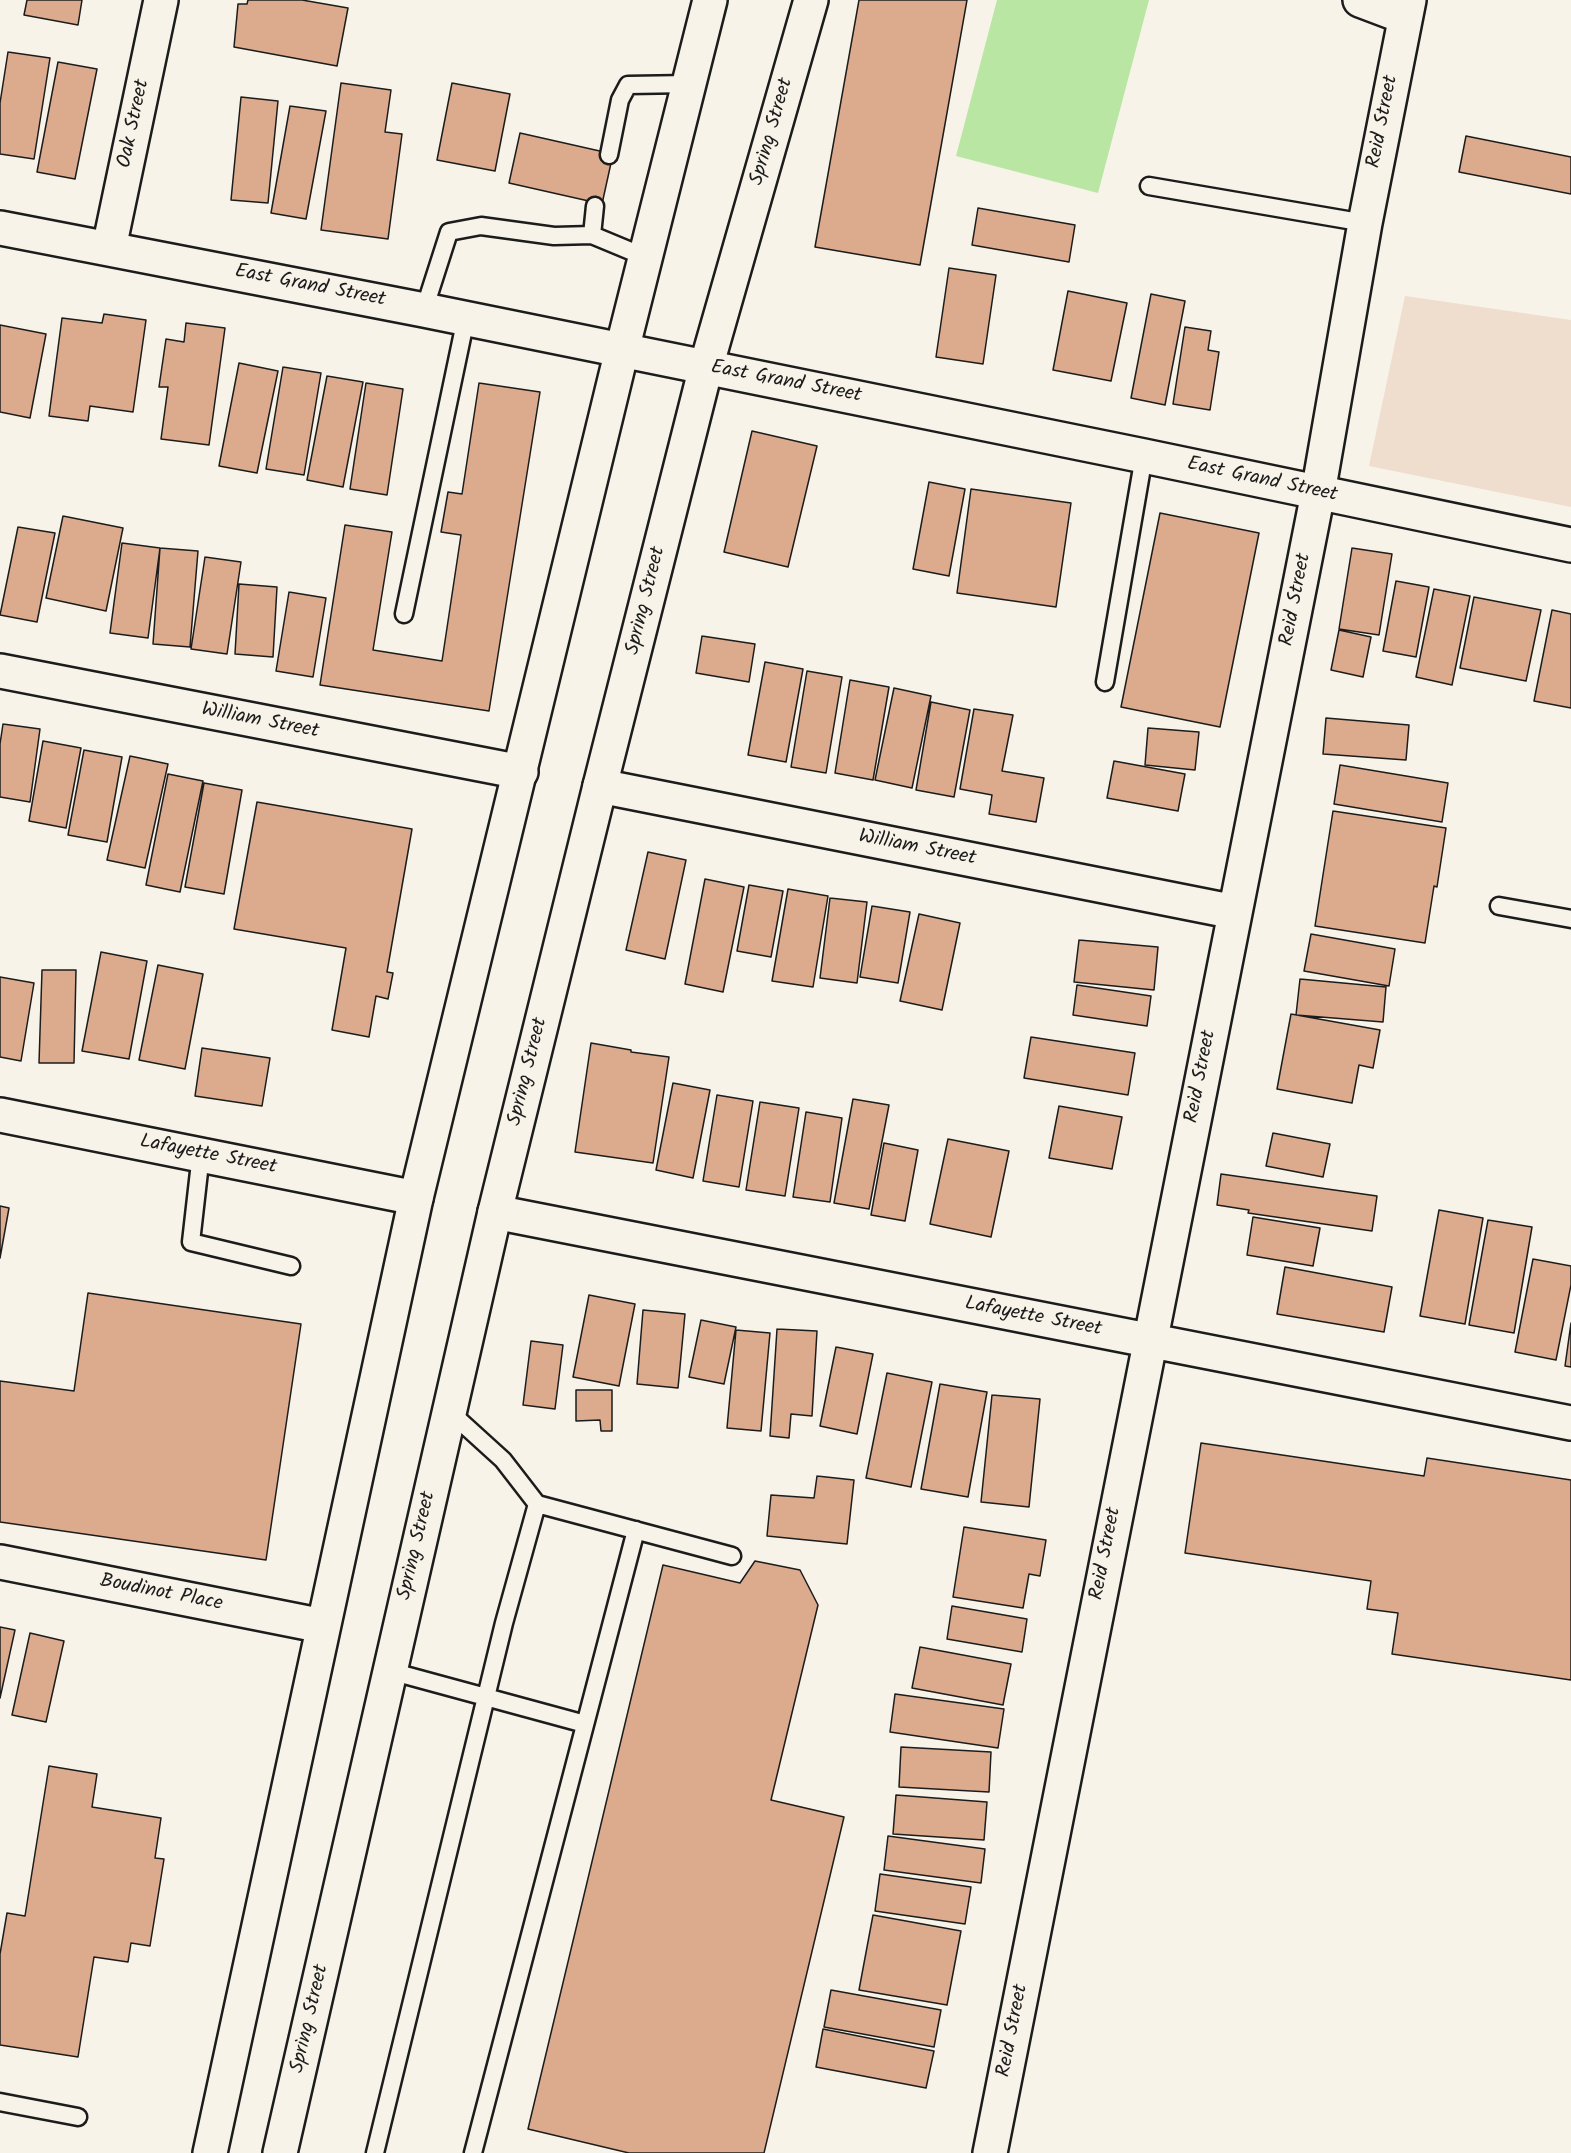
<!DOCTYPE html>
<style>
body{margin:0}
canvas{display:block;background:#f7f3e8}
</style>
<canvas width="1571" height="2153"></canvas>
<script>
const g = document.querySelector('canvas').getContext('2d');
g.lineJoin = 'round';
function fill(path, color) { g.fillStyle = color; g.fill(path, 'evenodd'); }
const shape = rows => new Path2D(rows.map(r => 'M' + r).join(''));
function strokePath(path, color, width, dash) { g.strokeStyle = color; g.lineWidth = width; g.lineCap = dash ? 'butt' : 'round'; g.setLineDash(dash || []); g.stroke(path); }
function write(font, color, halo, rows, align = 'center') {
  g.font = font + ' Kalam,sans-serif'; g.lineWidth = 4.5; g.setLineDash([]); g.textBaseline = 'middle'; g.strokeStyle = halo; g.fillStyle = color; for (const [text, x, y, turn = 0] of rows) {
    g.save(); g.translate(x, y); g.rotate((+turn || 0) * Math.PI / 180); g.textAlign = isNaN(turn) ? turn : align; if (halo) g.strokeText(text, 0, 0); g.fillText(text, 0, 0); g.restore();
  }
}
fill(shape([
 [1405,296,1571,320,1571,507,1369,466]
]), '#efddcd');
fill(shape([
 [997,0,1149,0,1098,193,956,156]
]), '#bae6a4');
const building = shape([
 [27,0,82,0,78,25,24,15,27,0],
 [248,0,302,0,348,8,337,66,234,47,238,4,247,4,248,0],
 [859,0,967,0,920,265,815,247,859,0],
 [8,52,50,58,34,159,0,154,0,103,8,52],
 [58,62,97,69,75,179,37,172,58,62],
 [341,83,391,90,385,132,402,134,388,239,321,230,341,83],
 [452,83,510,94,495,171,437,160,452,83],
 [241,97,278,101,268,203,231,200,241,97],
 [290,106,326,111,306,219,271,213,290,106],
 [520,133,613,154,602,204,509,183,520,133],
 [1466,136,1571,157,1571,194,1459,172,1466,136],
 [978,208,1075,225,1069,262,972,245,978,208],
 [949,268,996,275,983,364,936,357,949,268],
 [1068,291,1127,303,1111,381,1053,370,1068,291],
 [1151,294,1185,301,1165,405,1131,398,1151,294],
 [104,314,146,320,133,412,90,406,88,421,49,416,62,318,102,323,104,314],
 [186,323,225,328,209,445,161,439,168,387,159,387,166,339,184,342,186,323],
 [0,325,46,334,30,418,0,412,0,325],
 [1185,327,1211,331,1208,350,1219,352,1210,410,1173,404,1185,327],
 [239,363,278,371,257,473,219,466,239,363],
 [283,367,321,373,304,475,266,469,283,367],
 [327,376,363,382,343,487,307,480,327,376],
 [366,383,403,389,387,495,350,489,366,383],
 [479,383,540,392,489,711,320,685,345,525,392,532,373,650,442,661,461,535,441,532,448,492,462,494,479,383],
 [752,431,817,446,788,567,724,552,752,431],
 [929,482,965,489,949,576,913,569,929,482],
 [971,489,1071,503,1056,607,957,593,971,489],
 [1160,513,1259,533,1220,727,1121,707,1160,513],
 [63,516,123,528,106,611,46,598,63,516],
 [18,527,55,533,37,622,0,615,18,527],
 [122,543,160,548,148,638,110,633,122,543],
 [160,548,198,551,190,647,153,644,160,548],
 [1352,548,1392,554,1379,635,1339,629,1352,548],
 [205,557,241,562,227,654,191,649,205,557],
 [1396,581,1429,587,1416,657,1383,651,1396,581],
 [239,584,277,587,273,657,235,654,239,584],
 [1434,589,1470,596,1452,685,1416,677,1434,589],
 [289,592,326,598,313,677,276,671,289,592],
 [1474,597,1541,610,1526,681,1460,668,1474,597],
 [1552,610,1571,614,1571,708,1534,701,1552,610],
 [1339,630,1371,637,1363,677,1331,670,1339,630],
 [702,636,755,644,749,682,696,673,702,636],
 [765,662,803,669,786,762,748,755,765,662],
 [807,671,842,677,826,773,791,767,807,671],
 [850,680,889,687,873,780,835,773,850,680],
 [894,688,931,696,912,788,875,780,894,688],
 [931,702,970,710,954,797,916,790,931,702],
 [974,709,1013,715,1002,771,1044,778,1036,822,989,814,992,795,960,789,974,709],
 [1326,718,1409,725,1406,760,1323,754,1326,718],
 [3,724,40,729,30,802,0,797,0,744,3,724],
 [1148,728,1199,732,1195,770,1145,765,1148,728],
 [43,741,81,748,66,828,29,821,43,741],
 [84,750,122,757,107,842,68,835,84,750],
 [130,756,168,764,145,868,107,860,130,756],
 [1114,761,1185,774,1178,811,1107,798,1114,761],
 [1340,765,1448,783,1442,822,1334,804,1340,765],
 [168,774,203,781,180,892,146,885,168,774],
 [204,783,242,790,224,894,185,887,204,783],
 [257,802,412,829,387,972,393,973,388,999,376,996,369,1037,332,1030,346,948,234,929,257,802],
 [1333,811,1446,828,1437,887,1434,886,1425,943,1315,926,1333,811],
 [648,852,686,860,665,959,626,950,648,852],
 [705,879,744,887,723,992,685,984,705,879],
 [749,885,783,891,771,957,737,951,749,885],
 [788,889,828,896,813,987,772,981,788,889],
 [830,898,867,902,857,983,820,978,830,898],
 [872,906,910,912,898,983,860,977,872,906],
 [919,914,960,923,942,1010,900,1001,919,914],
 [1311,934,1395,949,1389,986,1304,971,1311,934],
 [1079,940,1158,947,1154,990,1074,982,1079,940],
 [101,952,147,961,129,1059,82,1051,101,952],
 [158,965,203,974,185,1069,139,1060,158,965],
 [42,970,76,970,74,1063,39,1063,42,970],
 [0,977,34,983,21,1061,0,1057,0,977],
 [1300,979,1386,987,1383,1022,1296,1015,1300,979],
 [1077,985,1151,996,1147,1026,1073,1015,1077,985],
 [1291,1014,1380,1030,1373,1068,1359,1065,1352,1103,1277,1089,1291,1014],
 [1031,1037,1135,1053,1128,1095,1024,1078,1031,1037],
 [591,1043,631,1050,631,1052,669,1057,653,1163,575,1152,591,1043],
 [202,1048,270,1058,262,1106,195,1096,202,1048],
 [673,1083,710,1090,693,1178,656,1170,673,1083],
 [717,1095,753,1101,739,1187,703,1181,717,1095],
 [853,1099,889,1105,869,1209,834,1203,853,1099],
 [760,1102,799,1108,785,1196,746,1190,760,1102],
 [1059,1106,1122,1117,1112,1169,1049,1158,1059,1106],
 [806,1112,842,1118,830,1202,793,1197,806,1112],
 [1273,1133,1330,1144,1323,1177,1266,1166,1273,1133],
 [948,1139,1009,1151,991,1237,930,1224,948,1139],
 [884,1143,918,1150,905,1221,871,1215,884,1143],
 [1221,1174,1377,1196,1372,1231,1248,1213,1249,1210,1217,1205,1221,1174],
 [0,1206,9,1208,0,1258,0,1206],
 [1439,1210,1483,1218,1465,1324,1420,1316,1439,1210],
 [1253,1217,1320,1228,1313,1266,1247,1255,1253,1217],
 [1488,1220,1532,1227,1514,1333,1469,1325,1488,1220],
 [1533,1259,1571,1266,1571,1285,1556,1360,1515,1352,1533,1259],
 [1285,1267,1392,1287,1384,1332,1277,1314,1285,1267],
 [88,1293,301,1324,266,1560,0,1522,0,1381,74,1391,88,1293],
 [589,1295,635,1304,619,1386,573,1377,589,1295],
 [643,1310,685,1314,678,1388,637,1384,643,1310],
 [701,1320,736,1327,724,1384,689,1377,701,1320],
 [1571,1323,1571,1367,1565,1366,1571,1323],
 [777,1329,817,1331,812,1416,791,1414,789,1438,770,1436,777,1329],
 [736,1330,770,1333,761,1431,727,1428,736,1330],
 [531,1341,563,1345,555,1409,523,1405,531,1341],
 [836,1347,873,1354,857,1434,820,1426,836,1347],
 [887,1373,932,1382,911,1487,866,1478,887,1373],
 [940,1384,987,1392,968,1497,921,1489,940,1384],
 [576,1390,612,1390,612,1431,601,1431,600,1420,576,1421,576,1390],
 [992,1395,1040,1399,1029,1507,981,1502,992,1395],
 [1201,1443,1424,1476,1427,1458,1571,1480,1571,1680,1392,1654,1398,1613,1367,1609,1371,1581,1185,1553,1201,1443],
 [817,1476,854,1480,847,1544,767,1536,771,1495,814,1498,817,1476],
 [964,1527,1046,1540,1040,1576,1029,1574,1023,1608,953,1597,964,1527],
 [755,1561,800,1570,818,1605,771,1800,844,1817,764,2153,629,2153,528,2129,663,1565,740,1583,755,1561],
 [952,1606,1027,1619,1022,1652,947,1639,952,1606],
 [0,1627,15,1630,0,1698,0,1627],
 [30,1633,64,1641,46,1722,12,1715,30,1633],
 [920,1647,1011,1664,1003,1705,912,1688,920,1647],
 [895,1694,1004,1709,998,1748,890,1732,895,1694],
 [901,1747,991,1752,989,1792,899,1787,901,1747],
 [49,1766,97,1774,92,1807,161,1818,155,1858,164,1859,150,1946,131,1943,128,1962,94,1957,78,2057,0,2045,0,1954,7,1913,25,1916,49,1766],
 [896,1795,987,1802,984,1840,893,1834,896,1795],
 [888,1836,985,1849,981,1883,884,1870,888,1836],
 [880,1874,971,1887,965,1924,875,1911,880,1874],
 [873,1915,961,1931,947,2005,859,1990,873,1915],
 [831,1990,941,2010,934,2047,824,2027,831,1990],
 [823,2029,934,2051,926,2088,816,2067,823,2029]
]);
fill(building, '#dcab8e');
strokePath(building, '#1c1c1c', 1.5);
const service = shape([
 [609,155,620,100,628,85,689,84],
 [1149,186,1365,223],
 [592,235,645,257],
 [424,310,449,232,481,226,554,236,592,235,595,206],
 [404,614,466,318],
 [1105,682,1144,456],
 [1499,906,1571,919],
 [201,1154,191,1242,291,1266],
 [449,1411,503,1460,537,1504],
 [390,1671,585,1724],
 [0,2102,78,2117],
 [375,2153,504,1623,537,1504,732,1556],
 [473,2153,636,1530]
]);
const minor = shape([
 [1360,0,1405,17],
 [109,248,161,0],
 [0,671,521,772],
 [600,786,1235,912],
 [0,1115,416,1198],
 [495,1212,1571,1423],
 [0,1562,323,1626],
 [990,2153,1318,493,1365,223,1409,0]
]);
const tertiary = shape([
 [0,228,424,310,1144,456,1571,545]
]);
const trunk = shape([
 [210,2153,416,1198,622,350,710,0],
 [280,2153,495,1212,600,786,706,367,811,0]
]);
strokePath(service, '#1c1c1c', 21);
strokePath(minor, '#1c1c1c', 38);
strokePath(tertiary, '#1c1c1c', 38);
strokePath(trunk, '#1c1c1c', 38);
strokePath(service, '#f7f3e8', 16);
strokePath(minor, '#f7f3e8', 33);
strokePath(tertiary, '#f7f3e8', 33);
strokePath(trunk, '#f7f3e8', 33);
write('20px', '#1c1c1c', '#f7f3e8', [
 ["Reid Street",1384,122,-79],
 ["Oak Street",135,124,-78],
 ["Spring Street",773,132,-74],
 ["East Grand Street",310,287,11],
 ["East Grand Street",786,383,11],
 ["East Grand Street",1262,481,12],
 ["Reid Street",1297,600,-79],
 ["Spring Street",647,601,-76],
 ["William Street",260,722,11],
 ["William Street",917,849,11],
 ["Spring Street",529,1072,-76],
 ["Reid Street",1202,1077,-79],
 ["Lafayette Street",208,1156,11],
 ["Lafayette Street",1033,1318,11],
 ["Spring Street",418,1546,-77],
 ["Reid Street",1107,1554,-79],
 ["Boudinot Place",161,1594,11],
 ["Spring Street",311,2019,-77],
 ["Reid Street",1014,2031,-79]
]);
</script>
